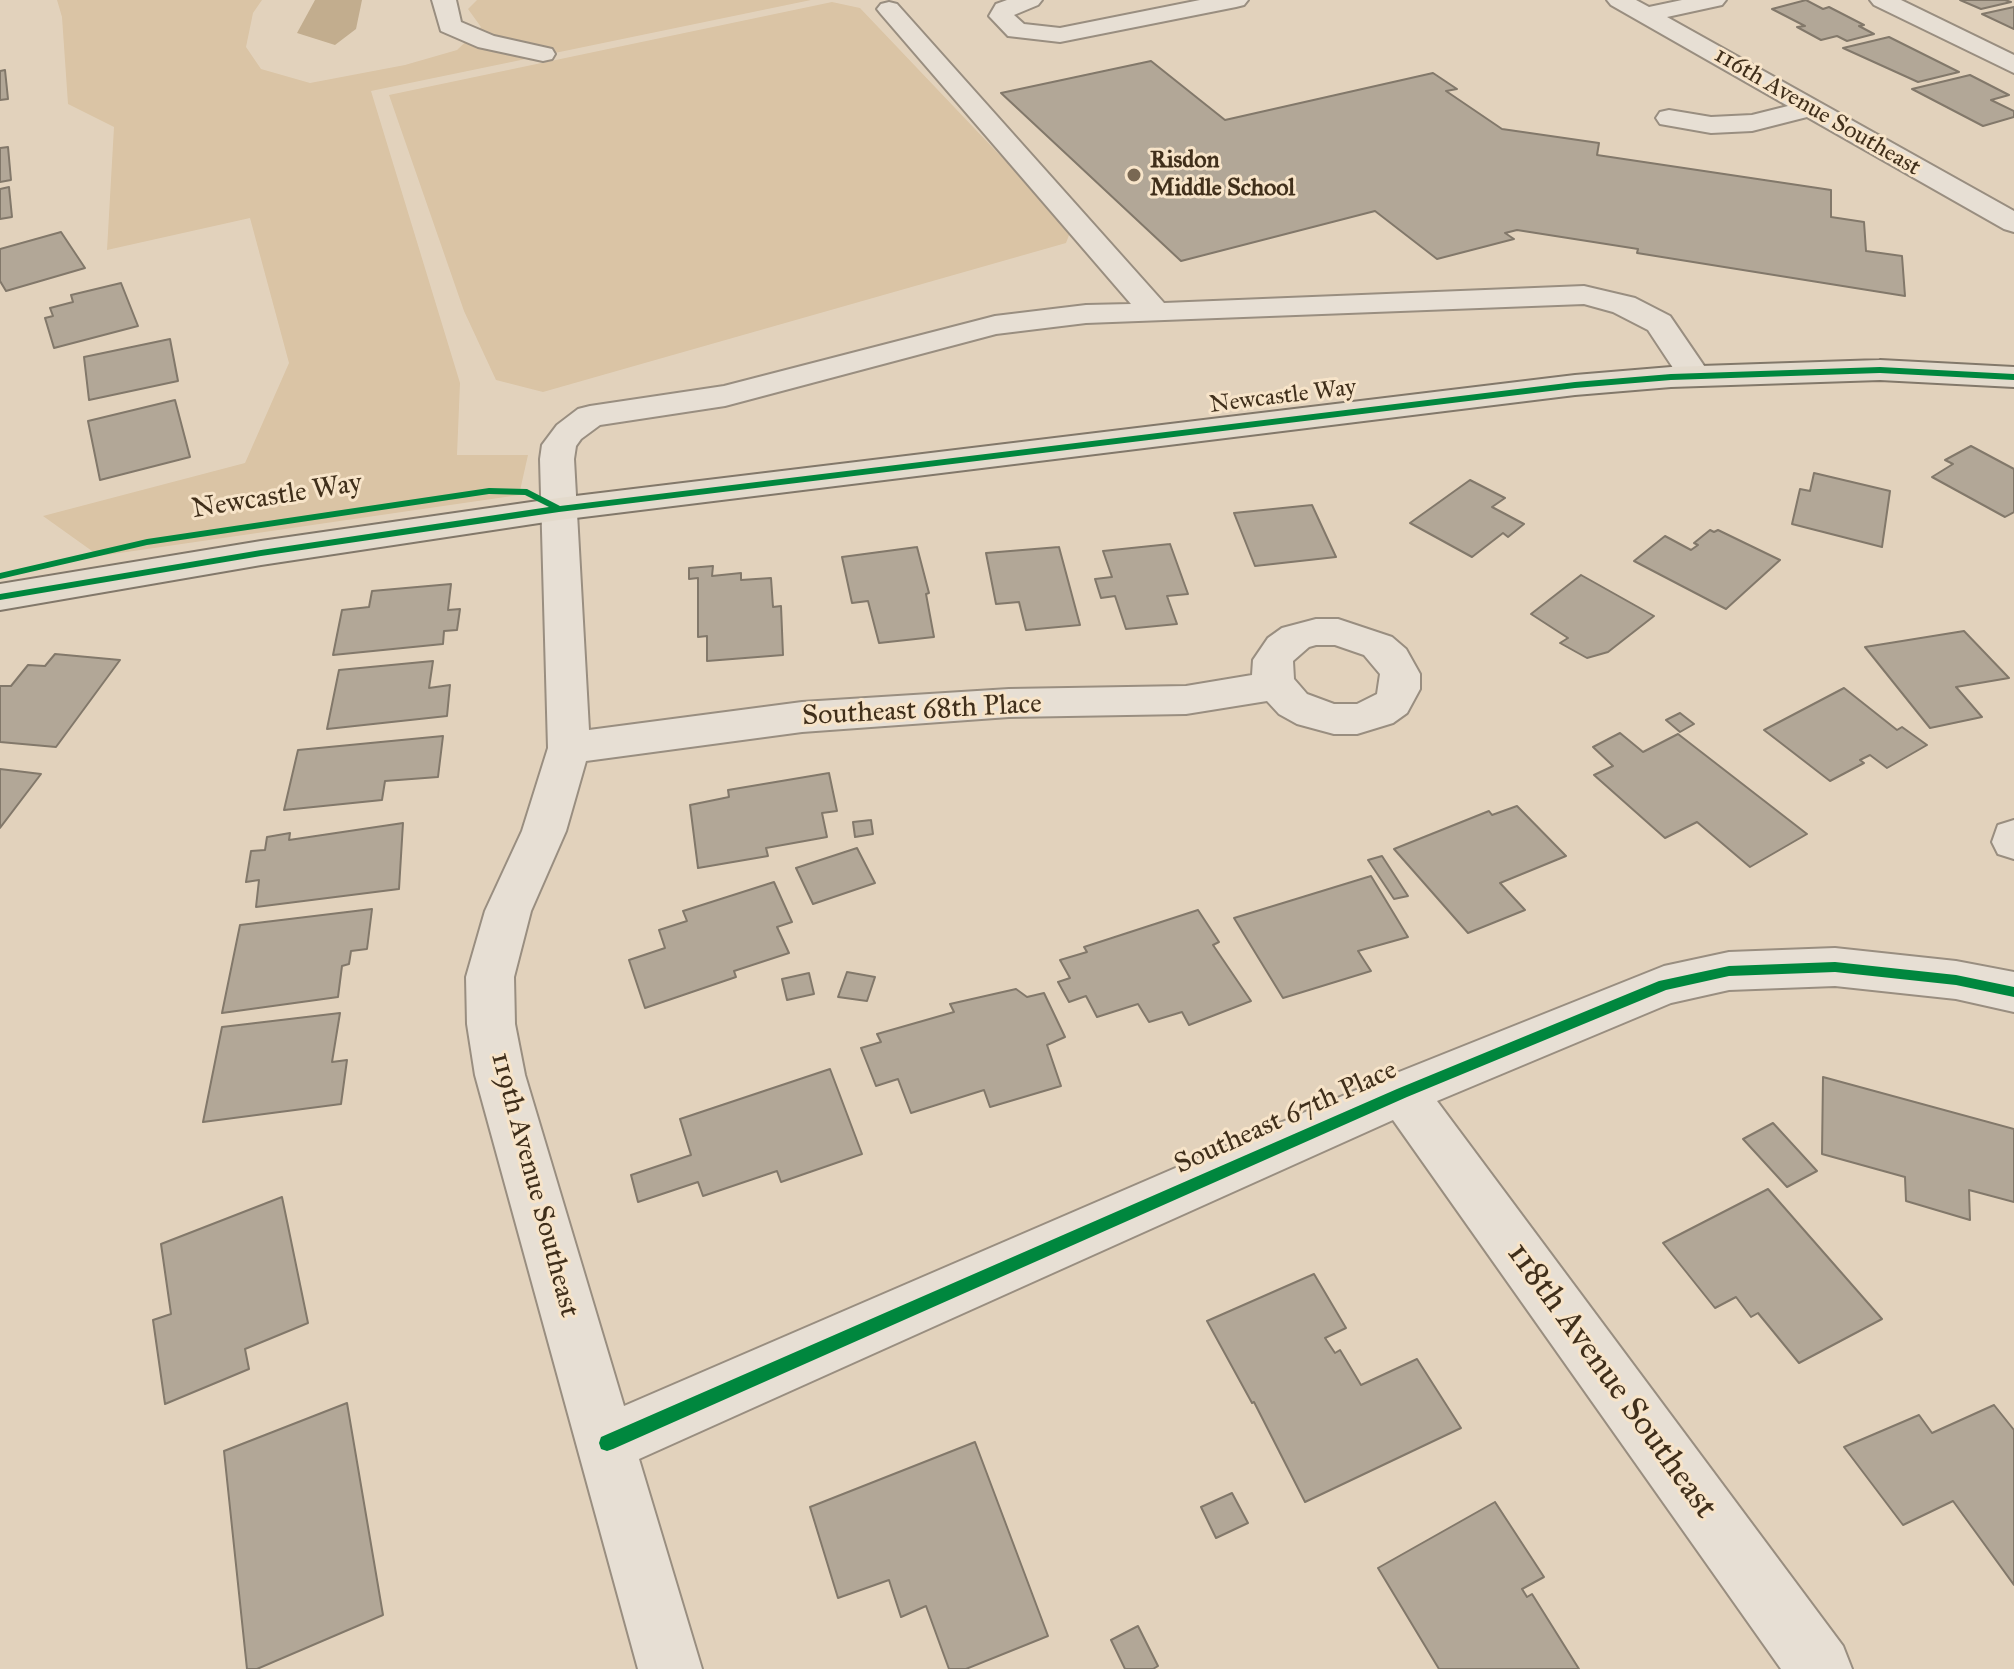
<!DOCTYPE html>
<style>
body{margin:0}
canvas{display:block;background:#e2d2bc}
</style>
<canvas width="2014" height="1669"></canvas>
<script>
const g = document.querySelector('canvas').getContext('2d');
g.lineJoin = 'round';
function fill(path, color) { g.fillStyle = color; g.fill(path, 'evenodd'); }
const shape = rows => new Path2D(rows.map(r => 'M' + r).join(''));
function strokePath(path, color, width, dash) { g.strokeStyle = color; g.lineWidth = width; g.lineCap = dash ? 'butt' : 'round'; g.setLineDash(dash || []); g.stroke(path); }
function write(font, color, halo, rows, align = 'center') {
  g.font = font + ' "IM FELL Great Primer",serif'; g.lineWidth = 6; g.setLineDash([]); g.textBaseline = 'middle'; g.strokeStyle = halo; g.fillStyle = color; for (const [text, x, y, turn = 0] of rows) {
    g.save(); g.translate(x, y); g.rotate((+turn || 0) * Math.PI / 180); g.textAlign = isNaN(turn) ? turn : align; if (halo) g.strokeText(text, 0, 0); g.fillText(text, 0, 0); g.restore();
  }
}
fill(shape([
 [57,0,262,0,253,13,246,47,261,69,310,83,405,65,457,50,481,27,468,9,477,0,811,0,371,91,460,383,457,455,528,455,519,495,99,556,43,516,245,463,289,363,250,218,107,250,114,127,68,104,62,17],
 [832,2,860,8,1071,230,1066,243,543,392,496,380,464,311,389,95]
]), '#dac4a5');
fill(shape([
 [315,0,362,0,356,29,335,45,297,33]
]), '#c2ad8e');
const building = shape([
 [1806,0,1823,9,1829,7,1864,25,1859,26,1874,34,1847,41,1837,36,1821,40,1797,27,1805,26,1772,9,1806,0],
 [1960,0,2005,0,2011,2,1981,9,1960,0],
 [2014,7,2014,29,1982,14,2014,7],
 [1889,37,1959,72,1918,82,1843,48,1889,37],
 [1151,61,1225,120,1433,73,1457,89,1446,91,1502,129,1599,143,1597,155,1831,190,1831,217,1864,222,1866,251,1902,256,1905,296,1637,253,1638,249,1517,230,1505,233,1514,239,1437,259,1375,211,1181,261,1001,93,1151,61],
 [5,70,8,99,0,100,0,71,5,70],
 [1970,75,2009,95,1991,100,2014,111,2014,117,1983,126,1912,89,1970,75],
 [8,147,11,180,0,182,0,148,8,147],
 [9,187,12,217,0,219,0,189,9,187],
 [61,232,85,268,6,291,0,281,0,249,61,232],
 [121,283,138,326,54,348,45,318,53,316,50,308,73,302,71,295,121,283],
 [170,339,178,381,89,400,84,357,170,339],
 [175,400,190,457,100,480,88,421,175,400],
 [1971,446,2014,469,2014,512,2005,517,1932,477,1953,464,1945,460,1971,446],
 [1814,473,1890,491,1882,547,1792,524,1800,489,1810,491,1814,473],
 [1470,480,1505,498,1492,507,1524,524,1508,537,1503,533,1472,557,1410,523,1470,480],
 [1312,505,1336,557,1255,566,1234,513,1312,505],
 [1710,530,1714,532,1718,530,1780,560,1726,609,1634,561,1665,536,1691,550,1698,545,1694,543,1710,530],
 [1170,544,1188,594,1167,596,1177,624,1126,629,1115,596,1101,598,1095,579,1112,577,1103,551,1170,544],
 [917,547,929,593,926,594,934,637,879,643,868,601,852,603,842,557,917,547],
 [1059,547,1080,625,1026,630,1019,602,996,604,986,553,1059,547],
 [713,566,712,576,741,573,741,580,771,578,773,607,781,606,783,655,707,661,707,636,698,637,698,578,689,579,689,568,713,566],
 [1581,575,1654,616,1608,652,1587,658,1560,643,1568,638,1531,614,1581,575],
 [451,584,448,610,460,609,457,630,444,631,443,644,333,655,342,610,369,607,372,591,451,584],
 [1964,631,2009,678,1956,687,1982,717,1930,728,1865,647,1964,631],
 [55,654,120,660,56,747,0,742,0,686,11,686,28,665,45,666,55,654],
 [433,661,429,688,450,685,447,716,327,729,339,670,433,661],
 [1844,688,1897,730,1902,727,1927,745,1887,768,1870,755,1860,760,1864,763,1830,781,1764,730,1844,688],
 [1680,713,1694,724,1680,732,1666,720,1680,713],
 [1620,733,1643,752,1678,734,1807,834,1750,867,1697,822,1665,838,1594,775,1613,766,1593,747,1620,733],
 [443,736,438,777,385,781,382,800,284,810,298,750,443,736],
 [0,769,41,774,0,828,0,769],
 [829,773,837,811,822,813,827,837,766,848,768,856,698,868,690,805,729,797,728,790,829,773],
 [1517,806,1566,856,1500,883,1525,910,1468,933,1394,849,1489,811,1492,815,1517,806],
 [871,820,873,834,855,837,853,822,871,820],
 [403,823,399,889,256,907,259,880,246,882,251,851,265,850,267,837,290,833,289,840,403,823],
 [857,848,875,883,813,904,796,868,857,848],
 [1382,856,1408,896,1394,899,1368,860,1382,856],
 [1371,876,1408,937,1358,951,1371,971,1283,998,1234,918,1371,876],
 [774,882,792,922,777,927,789,953,734,971,736,977,645,1008,629,960,665,948,659,930,687,921,683,911,774,882],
 [372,909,367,949,351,951,349,964,342,966,338,997,222,1013,240,925,372,909],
 [1198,910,1219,942,1213,945,1251,1001,1189,1025,1182,1012,1149,1022,1138,1004,1097,1017,1086,996,1069,1002,1058,982,1070,978,1060,960,1087,952,1084,947,1198,910],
 [847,972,875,977,867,1001,838,997,847,972],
 [809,973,814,994,787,1000,782,979,809,973],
 [1016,989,1027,997,1044,993,1065,1037,1047,1045,1061,1086,990,1107,984,1090,911,1113,898,1079,876,1086,861,1048,881,1042,877,1034,954,1012,950,1004,1016,989],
 [340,1013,332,1062,347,1060,341,1104,203,1122,222,1027,340,1013],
 [830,1069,862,1154,781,1182,777,1171,703,1196,698,1182,638,1202,631,1175,691,1155,680,1119,830,1069],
 [1823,1077,2014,1129,2014,1202,1969,1190,1970,1220,1906,1201,1905,1177,1822,1154,1823,1077],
 [1773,1123,1817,1171,1787,1187,1743,1139,1773,1123],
 [1768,1189,1882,1319,1799,1363,1758,1313,1751,1317,1736,1297,1715,1308,1663,1243,1768,1189],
 [282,1197,308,1323,245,1349,249,1369,165,1404,153,1320,171,1314,161,1244,282,1197],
 [1314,1274,1346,1328,1325,1338,1335,1353,1340,1350,1361,1385,1417,1359,1461,1428,1305,1502,1254,1402,1252,1403,1207,1321,1314,1274],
 [347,1403,383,1615,257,1669,247,1669,224,1451,347,1403],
 [1994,1405,2014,1430,2014,1585,1953,1501,1903,1525,1844,1447,1919,1415,1932,1433,1994,1405],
 [975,1442,1048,1636,966,1669,949,1669,926,1606,901,1617,889,1580,838,1598,810,1507,975,1442],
 [1232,1493,1248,1523,1216,1538,1201,1507,1232,1493],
 [1495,1502,1544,1577,1522,1589,1527,1597,1532,1594,1579,1669,1439,1669,1378,1568,1495,1502],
 [1138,1626,1158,1666,1153,1669,1125,1669,1111,1640,1138,1626]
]);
fill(building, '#b2a797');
strokePath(building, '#82786a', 2);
const minor = shape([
 [432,0,456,0,461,22,494,36,552,49,555,54,552,59,543,61,478,47,441,31,432,0],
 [1007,0,1042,0,1038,5,1014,15,1024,24,1060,28,1200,0,1248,0,1244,5,1236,7,1060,42,1008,36,989,16,996,4,1007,0],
 [1607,0,1636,0,1649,7,1682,0,1726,0,1722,5,1667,17,2014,211,2014,232,2004,229,1807,117,1752,131,1711,133,1660,124,1656,118,1660,112,1669,110,1711,117,1752,115,1788,106,1611,5,1607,0],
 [1870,0,1901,0,2014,55,2014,73,1874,5,1870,0],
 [889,2,897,4,1164,303,1584,286,1635,298,1670,316,1711,376,1707,383,1695,386,1683,383,1648,330,1613,312,1584,304,1086,323,996,334,725,406,600,425,581,439,576,446,574,459,589,730,802,702,1009,689,1186,686,1252,675,1253,660,1268,638,1282,628,1316,619,1338,619,1392,637,1406,649,1420,674,1420,689,1407,713,1393,723,1357,734,1334,734,1297,724,1279,714,1267,701,1186,714,1009,717,802,732,586,761,566,831,531,911,514,977,515,1024,525,1075,624,1406,1384,1078,1664,966,1729,952,1835,948,1956,961,2014,972,2014,1012,1956,999,1835,986,1729,990,1671,1003,1437,1101,1843,1646,1852,1669,1781,1669,1393,1120,639,1459,702,1669,638,1669,475,1075,467,1024,466,977,485,911,522,831,548,748,540,459,542,445,557,425,578,409,590,406,724,386,995,316,1086,305,1131,304,881,14,877,9,881,4,889,2],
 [1316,645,1335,645,1364,655,1380,674,1377,694,1357,704,1334,704,1307,694,1294,679,1293,661,1309,647,1316,645],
 [2014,820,2014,859,1998,854,1992,842,1998,825,2014,820]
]);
const major = shape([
 [1880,360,2014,367,2014,387,1880,380,1671,387,1575,395,559,520,261,565,0,610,0,584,261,541,559,498,1575,375,1671,367,1880,360]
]);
strokePath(minor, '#998e80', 4);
strokePath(major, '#82786a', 4);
fill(minor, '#e7dfd4');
fill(major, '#e3dacc');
fill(shape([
 [1880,367,2014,374,2014,380,1880,373,1671,380,1575,388,559,512,261,556,0,600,0,594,261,550,549,507,525,495,489,494,147,545,0,579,0,573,147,539,489,488,527,489,560,506,1575,382,1671,374,1880,367],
 [1835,962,1956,975,2014,987,2014,997,1956,985,1835,972,1729,976,1666,990,1407,1097,613,1449,607,1451,601,1449,599,1443,601,1437,1397,1089,1659,981,1729,966,1835,962]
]), '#00873e');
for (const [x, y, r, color] of [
 [1134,175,8,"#796853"]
]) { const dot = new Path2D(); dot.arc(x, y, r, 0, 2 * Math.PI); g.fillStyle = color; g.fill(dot); strokePath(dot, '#f7e4c9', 3); }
write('24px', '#402f1b', '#f7e4c9', [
 ["116th Avenue Southeast",1817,112,30],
 ["Newcastle Way",1283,397,-7]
]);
write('bold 24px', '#402f1b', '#f7e4c9', [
 ["Risdon",1150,161],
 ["Middle School",1150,189]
], 'left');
write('28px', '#402f1b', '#f7e4c9', [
 ["Newcastle Way",277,497,-9],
 ["Southeast 68th Place",922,711,-3],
 ["Southeast 67th Place",1286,1118,-24],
 ["119th Avenue Southeast",534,1185,75]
]);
write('34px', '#402f1b', '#f7e4c9', [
 ["118th Avenue Southeast",1611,1381,54]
]);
</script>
